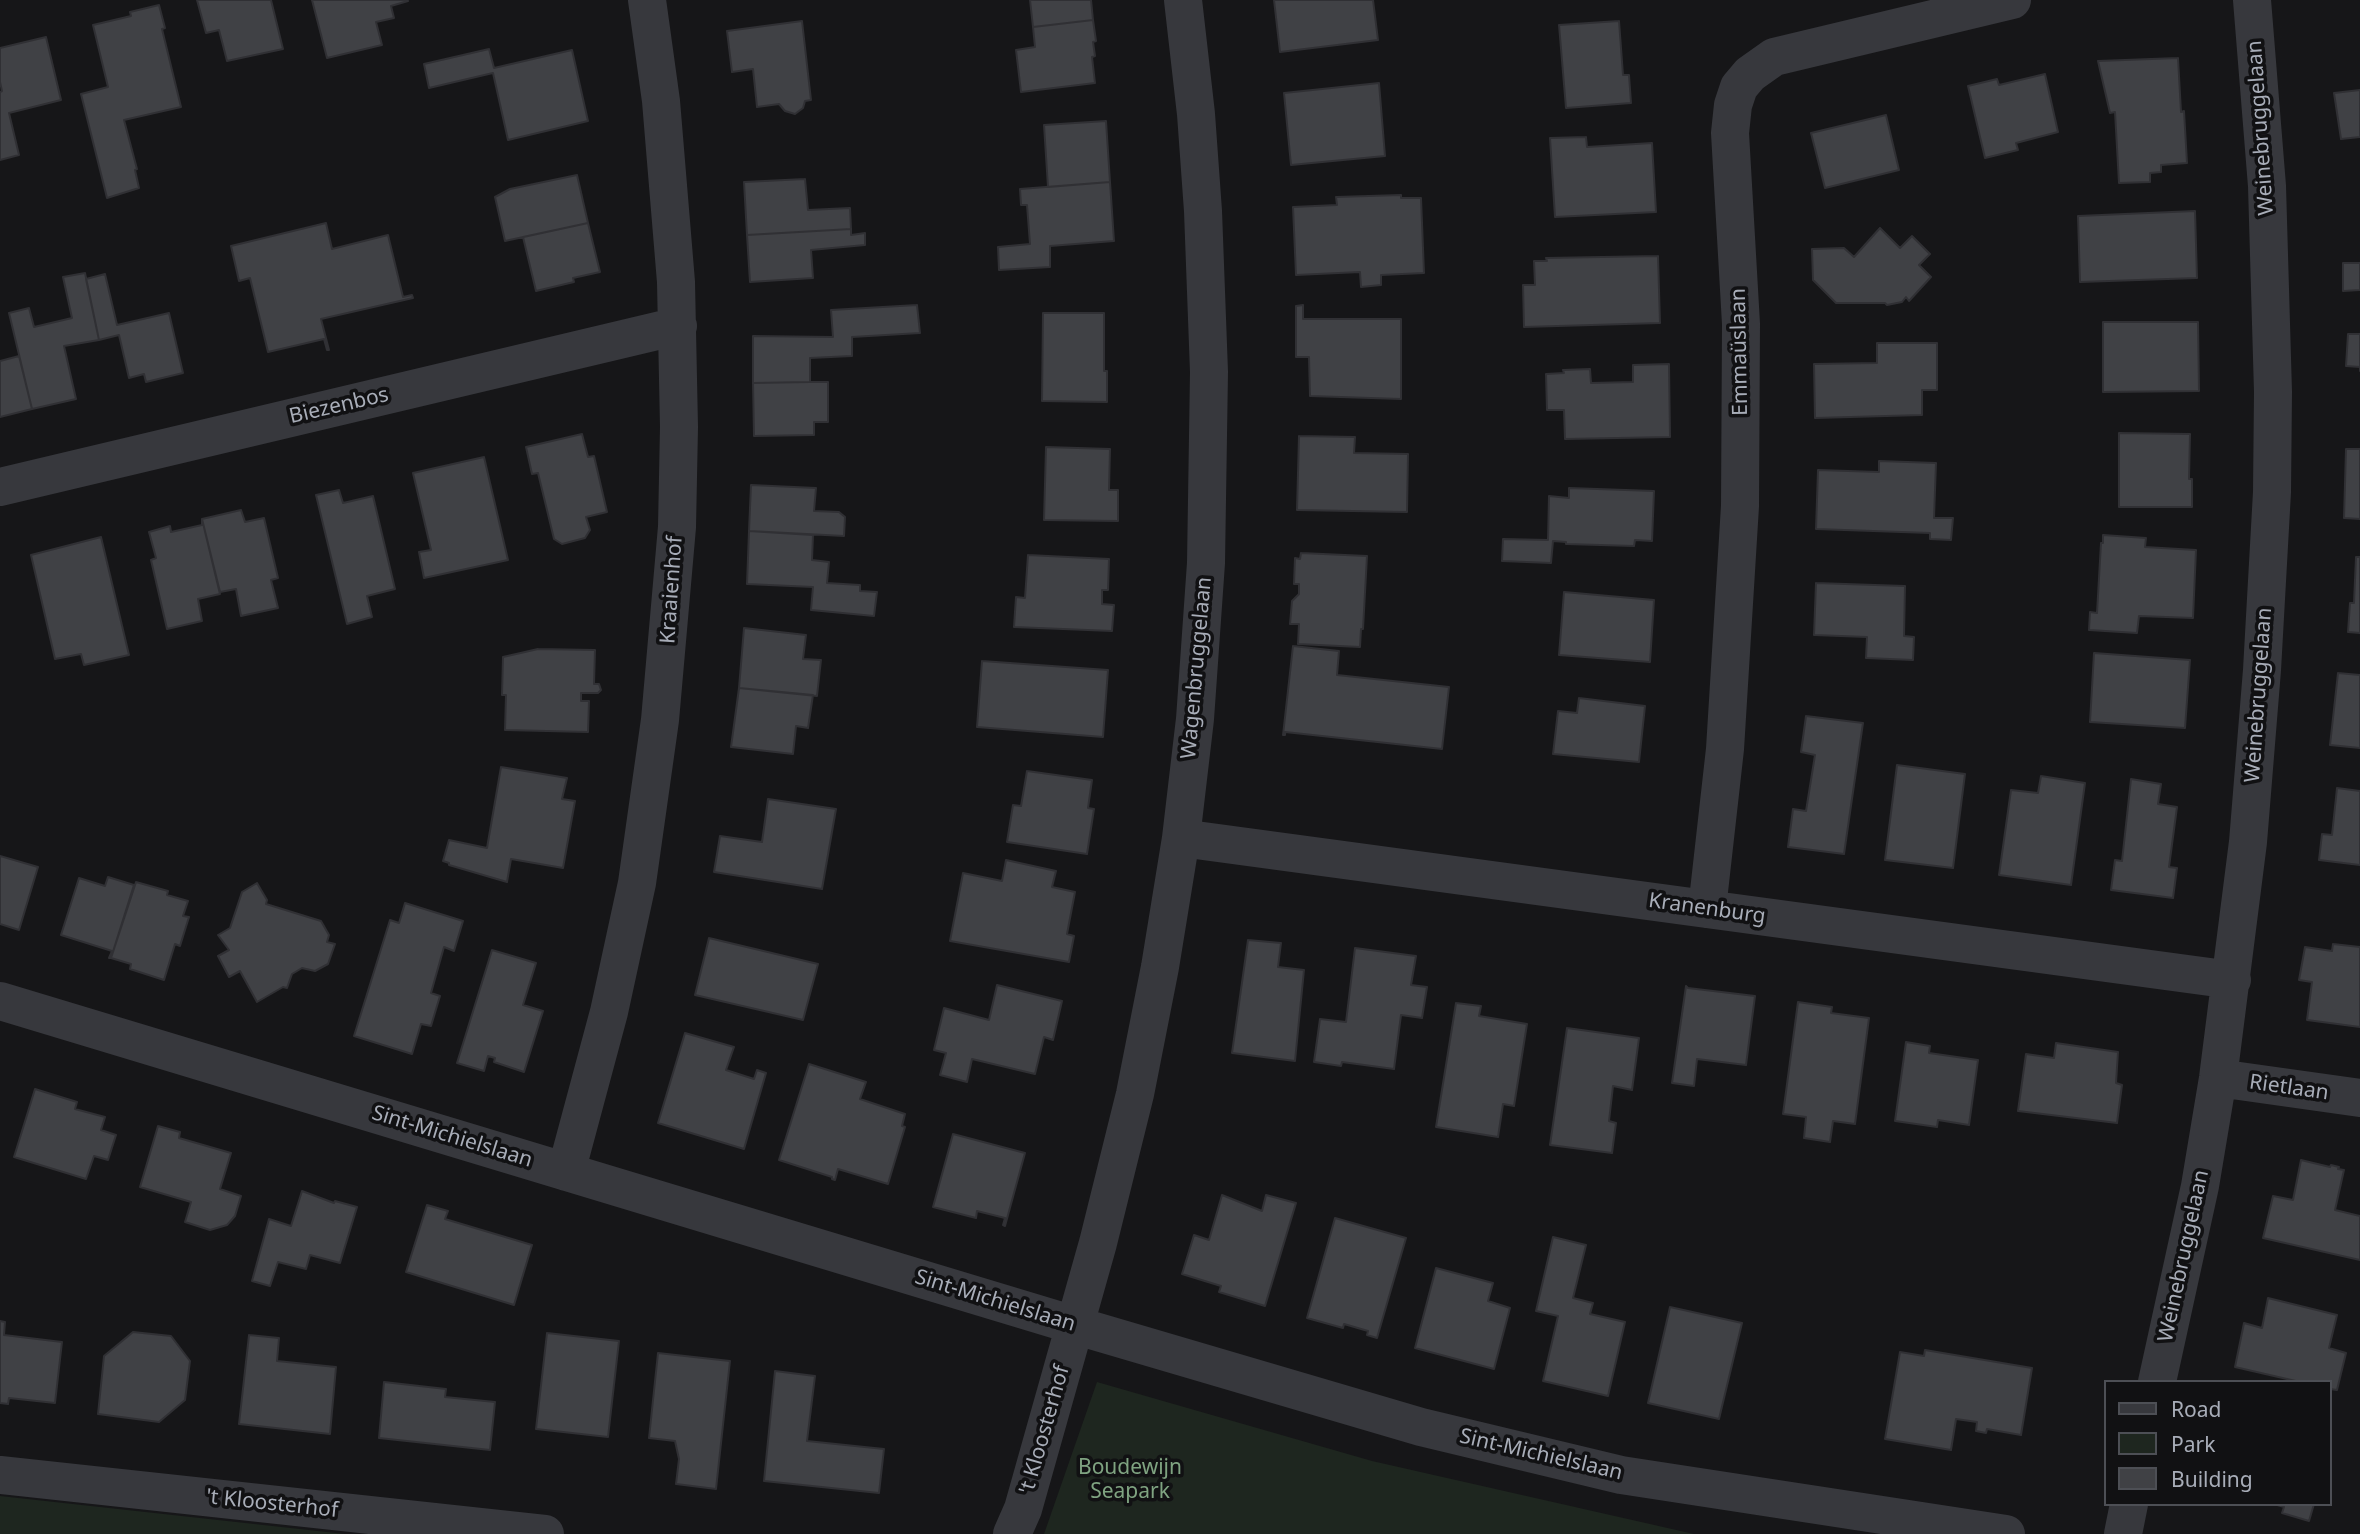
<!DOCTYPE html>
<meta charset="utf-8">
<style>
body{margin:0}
#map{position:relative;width:2360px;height:1534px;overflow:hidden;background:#161618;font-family:"Noto Sans",sans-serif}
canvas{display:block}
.legend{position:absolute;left:2104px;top:1380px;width:228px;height:126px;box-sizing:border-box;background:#111113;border:2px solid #4d4f55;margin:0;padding:9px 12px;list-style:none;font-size:21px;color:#a8adb8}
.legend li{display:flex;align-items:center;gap:14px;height:35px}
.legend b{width:35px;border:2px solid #4d4f55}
</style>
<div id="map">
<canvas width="2360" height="1534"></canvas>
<ul class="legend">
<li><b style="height:9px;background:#37383d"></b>Road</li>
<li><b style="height:19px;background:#1e261f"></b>Park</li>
<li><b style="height:19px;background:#404145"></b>Building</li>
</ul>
</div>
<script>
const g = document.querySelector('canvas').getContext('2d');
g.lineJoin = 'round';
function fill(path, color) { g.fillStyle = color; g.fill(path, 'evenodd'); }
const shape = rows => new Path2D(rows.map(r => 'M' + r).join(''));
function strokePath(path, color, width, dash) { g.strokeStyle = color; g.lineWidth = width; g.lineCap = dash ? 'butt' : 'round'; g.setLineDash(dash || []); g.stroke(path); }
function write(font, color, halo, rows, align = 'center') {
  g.font = font + ' "Noto Sans",sans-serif'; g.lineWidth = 7; g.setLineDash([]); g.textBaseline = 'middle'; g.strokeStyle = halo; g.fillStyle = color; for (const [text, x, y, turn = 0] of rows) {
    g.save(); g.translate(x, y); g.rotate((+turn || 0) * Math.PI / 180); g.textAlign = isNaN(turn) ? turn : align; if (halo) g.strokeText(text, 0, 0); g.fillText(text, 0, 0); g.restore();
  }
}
fill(shape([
 [1097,1382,1372,1461,1694,1534,1044,1534],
 [0,1496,345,1534,0,1534]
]), '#1e261f');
const building = shape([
 [197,0,271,0,283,49,227,61,219,30,206,33,197,0],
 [312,0,407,0,408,1,391,6,394,18,376,22,382,45,327,58,312,0],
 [1030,0,1091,0,1093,20,1033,27,1030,0],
 [1274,0,1373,0,1378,40,1280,52,1274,0],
 [159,5,165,28,162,29,181,107,124,120,137,169,135,170,139,188,107,198,81,94,108,87,93,25,131,16,130,12,159,5],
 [1093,20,1096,41,1093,42,1095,56,1092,57,1095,83,1021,92,1016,50,1035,47,1033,27,1093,20],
 [802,21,811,100,805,101,803,108,795,114,785,111,779,104,757,107,753,69,732,72,727,31,802,21],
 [1619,21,1623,75,1629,75,1631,103,1566,108,1559,25,1619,21],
 [46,37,61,100,9,113,19,155,0,160,0,92,2,91,0,82,0,48,46,37],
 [489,49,494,68,572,50,588,121,508,140,493,73,429,88,424,64,489,49],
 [2178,58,2181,112,2184,111,2187,163,2161,165,2161,172,2150,173,2150,182,2119,183,2115,112,2110,113,2098,61,2178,58],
 [2045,74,2058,132,2016,143,2018,150,1985,158,1968,86,1997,79,1999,85,2045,74],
 [1379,83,1385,156,1291,165,1284,93,1379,83],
 [2360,90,2360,137,2341,139,2334,93,2360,90],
 [1886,115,1899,170,1825,188,1811,133,1886,115],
 [1106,121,1110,182,1048,187,1044,125,1106,121],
 [1586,137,1587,147,1652,143,1656,212,1555,217,1550,138,1586,137],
 [577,175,588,223,505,241,495,197,510,189,577,175],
 [805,179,808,210,850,208,851,229,747,235,744,182,805,179],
 [1110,182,1114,241,1050,246,1050,267,999,270,998,247,1030,244,1027,205,1021,205,1020,189,1110,182],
 [1401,195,1401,198,1421,198,1424,273,1381,275,1381,285,1361,287,1360,272,1296,275,1293,207,1337,205,1336,197,1401,195],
 [2195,211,2197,278,2080,282,2078,216,2195,211],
 [326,223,332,249,388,235,403,297,412,295,413,298,321,319,329,350,327,350,324,339,268,352,250,278,239,281,231,246,326,223],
 [588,223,600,272,573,278,574,282,536,291,523,237,588,223],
 [1880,228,1900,248,1912,236,1930,254,1919,265,1931,277,1909,301,1906,297,1902,302,1887,305,1885,303,1836,303,1813,280,1812,249,1844,248,1854,257,1880,228],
 [851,229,851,235,865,233,865,245,811,250,813,278,750,282,747,235,851,229],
 [1658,256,1660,323,1524,327,1523,285,1535,285,1534,261,1547,261,1546,258,1658,256],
 [2343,263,2360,263,2360,290,2343,291,2343,263],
 [85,273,99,340,64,346,76,399,32,409,9,313,29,308,34,327,72,318,63,277,85,273],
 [105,274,117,325,169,313,183,373,146,382,144,374,129,378,119,335,99,340,86,279,105,274],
 [917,305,920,333,852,337,852,356,810,358,810,382,753,383,753,336,833,337,831,310,917,305],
 [1303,305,1303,319,1401,319,1401,399,1310,396,1309,357,1296,357,1296,306,1303,305],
 [1043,313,1104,313,1104,371,1107,371,1107,402,1042,401,1043,313],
 [2103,322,2198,322,2199,391,2103,392,2103,322],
 [2348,334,2360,334,2360,371,2360,367,2346,366,2348,334],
 [1877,343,1937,343,1937,390,1922,390,1922,415,1815,418,1814,364,1877,363,1877,343],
 [19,356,32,409,0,417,0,361,19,356],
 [1669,364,1670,437,1565,439,1564,410,1547,410,1546,374,1564,373,1563,370,1590,369,1591,383,1633,382,1633,365,1669,364],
 [810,382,828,382,828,422,814,422,814,435,754,436,753,383,810,382],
 [2119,433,2190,434,2189,479,2192,479,2192,507,2119,507,2119,433],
 [582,434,588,457,594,456,607,512,586,517,590,530,585,538,562,544,554,539,538,473,532,474,526,447,582,434],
 [1299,436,1355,437,1354,453,1408,454,1407,512,1297,510,1299,436],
 [1046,447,1110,449,1109,490,1118,490,1118,521,1044,520,1046,447],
 [2346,449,2360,449,2360,519,2344,518,2346,449],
 [484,457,508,560,424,578,419,552,431,550,413,473,484,457],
 [1879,461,1936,463,1934,518,1953,518,1951,540,1930,539,1930,533,1816,529,1818,470,1879,472,1879,461],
 [751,485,816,488,814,511,839,512,845,517,844,536,749,531,751,485],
 [1569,488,1654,491,1652,541,1635,540,1634,546,1566,544,1566,542,1553,541,1551,563,1502,561,1503,539,1548,540,1549,496,1569,498,1569,488],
 [339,490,343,503,373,496,395,589,367,596,372,617,347,624,316,495,339,490],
 [241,510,245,522,264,518,278,578,271,580,278,608,241,616,236,589,220,592,202,519,241,510],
 [202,519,220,594,198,599,202,621,167,629,151,560,156,558,149,532,170,526,171,532,202,525,202,519],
 [749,531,813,535,812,560,829,562,827,583,860,585,860,591,877,592,874,616,811,610,813,587,747,584,749,531],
 [2103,535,2146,538,2145,547,2196,550,2193,618,2139,616,2137,633,2089,630,2090,612,2097,613,2101,543,2103,543,2103,535],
 [101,537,129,655,84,665,81,654,55,659,31,555,101,537],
 [1301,553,1367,556,1363,629,1361,629,1360,647,1298,644,1299,624,1290,624,1292,601,1299,594,1299,584,1294,584,1295,558,1300,559,1301,553],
 [1028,555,1109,559,1108,590,1102,590,1102,604,1114,605,1112,631,1014,627,1016,597,1025,598,1028,555],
 [2356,557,2360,557,2360,633,2348,632,2350,603,2354,603,2356,557],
 [1816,583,1905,586,1904,636,1914,637,1913,660,1866,658,1867,637,1814,635,1816,583],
 [1564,592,1654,600,1650,662,1559,655,1564,592],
 [744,628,806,635,803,659,821,660,817,696,739,688,744,628],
 [1293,646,1339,651,1337,675,1449,687,1442,749,1285,732,1285,735,1283,735,1293,646],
 [538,649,595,650,594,684,599,684,601,690,598,693,581,693,581,701,589,701,588,732,505,730,506,695,502,695,503,657,538,649],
 [2094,653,2190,660,2185,728,2090,722,2094,653],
 [982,661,1108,670,1103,737,977,727,982,661],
 [2338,673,2360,675,2360,748,2330,745,2338,673],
 [739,688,813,695,808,728,796,726,793,754,731,747,739,688],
 [1579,698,1645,706,1639,762,1553,754,1558,711,1577,713,1579,698],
 [1806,716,1863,723,1844,854,1788,847,1793,809,1806,811,1815,755,1801,752,1806,716],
 [1897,765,1965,774,1953,868,1885,860,1897,765],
 [501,767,567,778,562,799,575,801,563,868,511,859,507,882,449,865,449,863,443,861,449,840,487,848,501,767],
 [1027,771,1092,780,1088,808,1094,809,1087,854,1007,842,1013,805,1021,806,1027,771],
 [2041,776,2085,783,2071,885,1999,875,2011,790,2038,793,2041,776],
 [2131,779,2161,784,2158,804,2177,807,2169,867,2177,868,2173,898,2111,890,2115,860,2122,861,2131,779],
 [2337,788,2360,791,2360,865,2319,860,2322,834,2332,835,2337,788],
 [768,799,836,809,822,889,714,872,720,836,762,842,768,799],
 [0,856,38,867,19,930,0,924,0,856],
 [1006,860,1056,871,1052,887,1075,892,1067,934,1074,936,1069,962,950,941,963,873,1002,881,1006,860],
 [108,877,134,885,111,958,109,958,112,951,61,935,79,878,105,886,108,877],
 [136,882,168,891,167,895,188,901,183,916,189,917,180,946,175,944,164,980,130,969,131,964,111,958,136,882],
 [257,883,267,900,266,904,321,921,329,935,327,942,335,944,328,964,315,971,302,968,292,974,287,988,283,987,257,1002,240,971,229,977,218,956,229,950,218,935,230,928,242,892,257,883],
 [405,903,463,921,454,951,444,947,431,993,440,996,431,1026,421,1024,412,1054,354,1036,390,920,399,923,405,903],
 [709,938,818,964,803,1020,695,995,709,938],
 [1248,940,1281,943,1278,967,1304,970,1295,1061,1232,1053,1248,940],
 [2333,944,2360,947,2360,1027,2307,1020,2312,982,2299,980,2305,947,2332,951,2333,944],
 [1355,948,1416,956,1411,985,1427,987,1422,1018,1401,1015,1394,1069,1342,1062,1341,1066,1314,1062,1320,1019,1346,1022,1355,948],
 [492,950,536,963,523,1005,543,1011,524,1072,494,1062,495,1058,488,1056,484,1071,457,1063,492,950],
 [997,985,1062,1001,1053,1040,1044,1037,1035,1074,972,1059,967,1082,940,1075,946,1053,934,1050,944,1008,989,1020,997,985],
 [1686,986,1688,988,1755,996,1746,1065,1697,1059,1694,1086,1672,1083,1686,986],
 [1798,1002,1832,1007,1831,1013,1869,1018,1855,1124,1833,1121,1830,1142,1804,1138,1806,1117,1783,1114,1798,1002],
 [1456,1003,1481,1006,1479,1016,1527,1024,1514,1106,1503,1104,1498,1137,1436,1127,1456,1003],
 [1567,1028,1639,1038,1632,1090,1613,1086,1609,1121,1616,1123,1612,1153,1550,1145,1567,1028],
 [685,1033,734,1047,726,1070,754,1079,757,1070,766,1073,744,1149,658,1123,685,1033],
 [1906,1042,1930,1046,1929,1053,1978,1060,1969,1125,1938,1120,1937,1127,1895,1121,1906,1042],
 [2056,1043,2118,1052,2116,1083,2122,1085,2117,1123,2018,1111,2026,1054,2054,1058,2056,1043],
 [809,1064,866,1082,860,1099,905,1114,902,1126,905,1127,888,1184,838,1169,835,1180,832,1179,832,1177,779,1160,809,1064],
 [35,1089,77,1102,75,1109,105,1117,101,1130,116,1135,108,1160,94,1156,86,1179,14,1157,35,1089],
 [158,1126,180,1132,179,1138,231,1153,220,1189,241,1196,235,1216,227,1225,210,1230,185,1222,191,1202,140,1187,158,1126],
 [953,1134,1025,1153,1005,1226,1003,1225,1005,1218,977,1211,976,1218,933,1207,953,1134],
 [2301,1160,2330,1167,2331,1165,2339,1167,2338,1169,2344,1170,2335,1210,2360,1216,2360,1260,2263,1238,2273,1196,2293,1200,2301,1160],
 [302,1191,334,1203,335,1201,357,1207,340,1263,310,1255,306,1269,278,1262,270,1286,252,1281,269,1219,291,1226,302,1191],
 [1222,1195,1262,1211,1266,1195,1296,1203,1265,1306,1219,1292,1221,1286,1182,1274,1194,1235,1209,1240,1222,1195],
 [427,1205,448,1211,445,1219,532,1245,514,1305,406,1272,427,1205],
 [1335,1218,1406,1238,1377,1338,1367,1335,1368,1331,1344,1324,1343,1328,1307,1318,1335,1218],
 [1553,1237,1586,1245,1573,1298,1593,1303,1590,1314,1625,1322,1608,1396,1543,1381,1558,1316,1536,1311,1553,1237],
 [1436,1268,1493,1283,1488,1301,1510,1308,1494,1369,1415,1348,1436,1268],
 [2268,1298,2337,1315,2329,1348,2346,1353,2337,1390,2330,1389,2330,1382,2300,1382,2235,1367,2244,1323,2262,1328,2268,1298],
 [1670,1307,1742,1323,1719,1419,1648,1403,1670,1307],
 [0,1321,5,1322,4,1335,62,1342,55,1403,9,1398,8,1404,0,1403,0,1321],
 [133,1332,171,1336,190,1361,185,1400,159,1422,98,1414,104,1356,133,1332],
 [547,1333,619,1341,608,1437,536,1429,547,1333],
 [249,1335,279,1338,277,1361,336,1367,330,1434,239,1424,249,1335],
 [1925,1350,2032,1368,2021,1435,1987,1429,1986,1433,1976,1431,1977,1422,1956,1419,1951,1450,1885,1439,1900,1352,1924,1356,1925,1350],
 [658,1353,730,1361,716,1489,676,1484,679,1459,675,1441,649,1438,658,1353],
 [775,1371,815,1376,807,1441,884,1449,879,1493,764,1481,775,1371],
 [384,1382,446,1389,445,1397,495,1402,490,1450,379,1438,384,1382],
 [2274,1504,2314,1504,2309,1521,2282,1513,2284,1507,2274,1504]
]);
fill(building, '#404145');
strokePath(building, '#303034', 2);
strokePath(shape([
 [0,487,678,326],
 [1181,838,2232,980],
 [1707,909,1725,749,1740,506,1741,324,1730,133,1733,105,1739,87,1750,74,1774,57,2012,0],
 [0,1001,1074,1325,1421,1427,1621,1475,2006,1534],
 [2218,1078,2360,1098],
 [566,1172,609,1012,637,883,660,720,677,527,679,427,676,282,661,101,647,0],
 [2157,1382,2200,1186,2218,1078,2248,842,2262,670,2272,492,2273,392,2267,186,2252,0],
 [0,1475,545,1534],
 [1012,1534,1023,1509,1098,1243,1135,1094,1160,967,1181,838,1195,719,1206,563,1209,372,1203,211,1196,114,1183,0],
 [2123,1534,2129,1504]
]), '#37383d', 38);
write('21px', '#a8adb8', '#111113', [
 ["Weinebruggelaan",2261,128,-94],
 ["Emmaüslaan",1740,352,-91],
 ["Biezenbos",339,406,-13],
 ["Kraaienhof",672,590,-86],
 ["Wagenbruggelaan",1197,668,-85],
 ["Weinebruggelaan",2259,695,-86],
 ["Kranenburg",1707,909,8],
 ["Rietlaan",2289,1088,8],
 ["Sint-Michielslaan",452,1137,17],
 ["Weinebruggelaan",2184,1256,-78],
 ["Sint-Michielslaan",995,1301,17],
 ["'t Kloosterhof",1045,1430,-74],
 ["Sint-Michielslaan",1541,1455,13],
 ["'t Kloosterhof",272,1504,6]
]);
write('21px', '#7fa381', '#111113', [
 ["Boudewijn",1130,1468],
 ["Seapark",1130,1492]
]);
</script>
